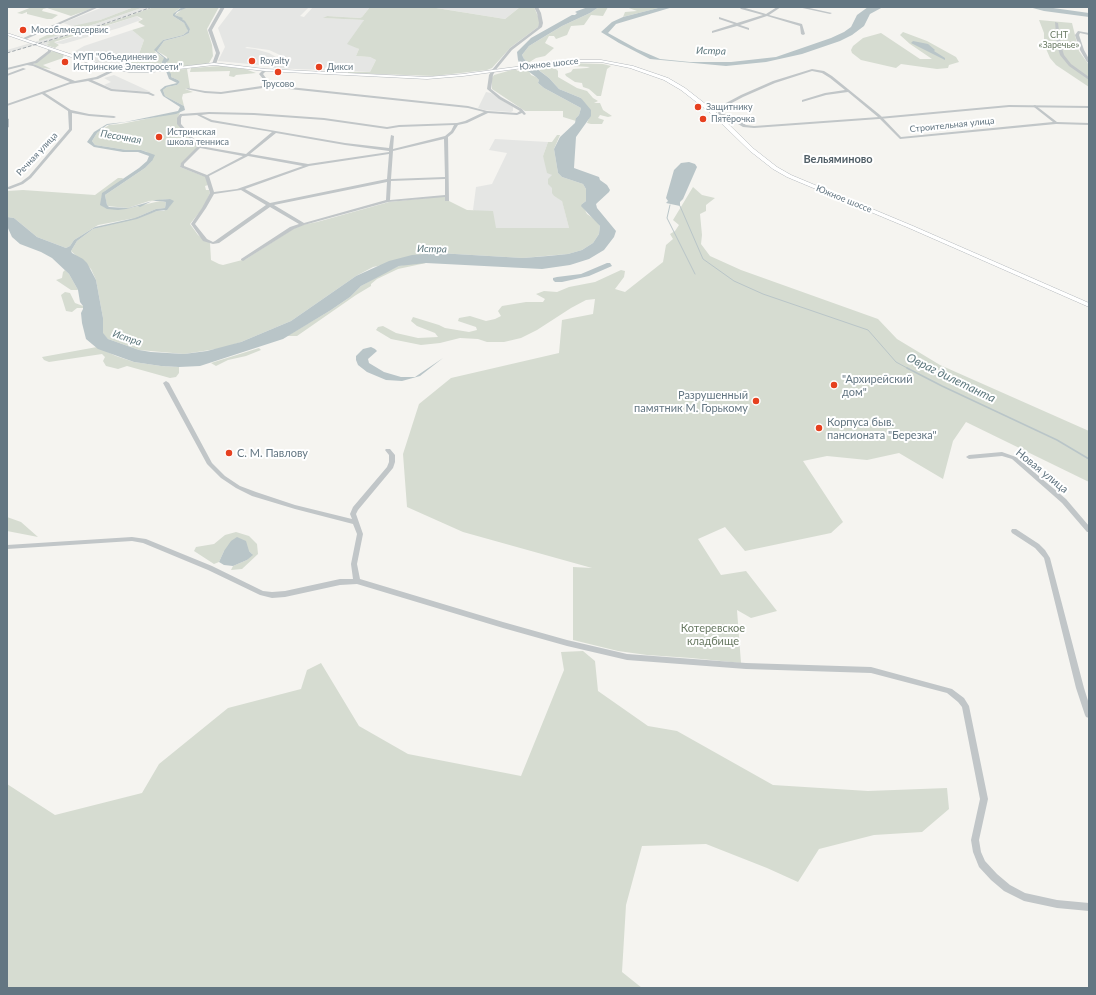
<!DOCTYPE html>
<meta charset="utf-8">
<style>
body{margin:0}
#map{position:relative;width:1096px;height:995px;overflow:hidden;background:#f5f4f0;font-family:Lato,sans-serif}
canvas{display:block}
.frame{position:absolute;inset:0;border:8px solid #637682;pointer-events:none}
</style>
<div id="map">
<canvas width="1096" height="995"></canvas>
<div class="frame"></div>
</div>
<script>
const g = document.querySelector('canvas').getContext('2d');
g.lineJoin = 'round';
function fill(path, color) { g.fillStyle = color; g.fill(path, 'evenodd'); }
const shape = rows => new Path2D(rows.map(r => 'M' + r).join(''));
function strokePath(path, color, width, dash) { g.strokeStyle = color; g.lineWidth = width; g.lineCap = dash ? 'butt' : 'round'; g.setLineDash(dash || []); g.stroke(path); }
function write(font, color, halo, rows, align = 'center') {
  g.font = font + ' Lato,sans-serif'; g.lineWidth = 4; g.setLineDash([]); g.textBaseline = 'middle'; g.strokeStyle = halo; g.fillStyle = color; for (const [text, x, y, turn = 0] of rows) {
    g.save(); g.translate(x, y); g.rotate((+turn || 0) * Math.PI / 180); g.textAlign = isNaN(turn) ? turn : align; if (halo) g.strokeText(text, 0, 0); g.fillText(text, 0, 0); g.restore();
  }
}
fill(shape([
 [103,7,134,7,100,20,75,27,63,23],
 [144,7,154,7,100,26,47,42,51,43,45,45,40,44,7,53,7,50,95,24],
 [234,7,309,7,300,16,304,17,313,7,370,7,362,17,360,18,327,16,324,18,364,20,354,46,359,49,356,56,370,57,376,60,370,72,271,68,280,55,269,50,247,47,245,48,255,49,269,53,276,57,269,66,218,61,225,47,218,28],
 [430,7,520,7,505,19],
 [137,16,141,20,119,28,63,44,54,43],
 [132,30,144,40,139,54,124,62,108,66,72,53,84,46],
 [114,75,151,92,112,89,104,85,111,82,104,78],
 [486,92,491,93,513,107,513,111,511,112,484,110,478,108],
 [495,139,548,142,543,156,552,175,554,196,562,200,569,228,495,228,473,210,476,187,492,184,507,153,489,150]
]), '#e5e6e4');
fill(shape([
 [32,7,36,8,39,7,96,7,71,16,47,8,43,9,42,11,58,15,52,19,47,19,27,14,27,12,22,14,17,13],
 [134,7,144,7,95,24,39,41,39,39,47,35,73,26,100,20],
 [154,7,182,7,176,11,173,16,184,23,187,28,188,31,183,35,163,40,155,52,164,58,166,58,164,59,162,68,125,70,108,66,124,62,139,54,144,40,132,30,145,26,138,22,143,19,137,16,54,42,59,45,55,48,46,45,50,43,46,42,100,26],
 [185,7,219,7,207,29,212,45,213,56,209,63,206,64,167,68,167,57,157,51,164,41,183,36,189,33,190,29,180,17,175,15],
 [370,7,430,7,505,19,520,7,534,7,540,21,538,27,511,47,492,68,487,70,434,76,348,73,348,72,370,72,376,60,370,57,356,56,359,49,347,44,364,20,323,18,327,16,360,18,362,17],
 [599,7,608,7,603,16,591,15,584,25,571,26,567,35,556,39,554,36,549,36,545,43,554,48,545,56,536,58,528,63,524,59,522,55,529,46,562,26,590,13],
 [626,7,662,7,623,17,625,12,637,11],
 [1039,20,1072,23,1079,51,1089,65,1089,87,1056,65,1050,58,1044,44,1044,33],
 [903,32,927,41,956,57,959,62,949,65,948,68,937,69,901,64,896,68,861,60,852,53,851,50,853,46,863,38,881,33,920,59,932,59,910,44,900,35],
 [52,51,64,54,63,58,43,65,51,69,35,67,34,64],
 [566,63,603,64,611,66,607,69,601,96,597,96,589,89,583,87,582,83,575,82,566,76,565,74,571,72,573,69,587,68,590,67,557,65],
 [221,66,245,69,256,73,236,75,234,77,229,76,230,71,190,72,191,68],
 [541,66,556,69,558,71,558,77,577,88,587,91,593,98,598,101,594,103,600,103,603,110,612,116,608,117,600,115,598,118,604,120,602,124,591,124,587,123,590,116,581,98,559,89,549,78,535,67],
 [523,68,528,69,531,75,536,77,539,80,538,83,544,88,581,108,579,115,576,118,576,121,563,117,563,111,525,111,492,89,492,78,494,75,515,69,518,71],
 [187,69,190,88,185,89,193,92,183,94,182,98,184,106,165,96,163,90,167,87,177,85,180,82,178,80,171,77,168,70],
 [180,112,177,121,198,148,181,164,180,167,206,177,208,185,205,186,206,190,209,190,210,193,203,208,190,224,198,235,210,243,211,260,219,264,223,265,246,259,293,229,302,225,317,222,389,202,446,196,447,200,467,210,493,211,496,228,569,228,562,201,554,196,552,193,552,188,548,184,548,179,552,175,547,173,543,156,548,142,552,142,557,135,560,135,554,149,558,173,562,177,583,184,586,189,587,196,586,201,582,204,587,214,596,220,600,226,599,234,593,243,582,250,568,254,523,258,438,253,373,267,356,276,291,321,241,342,223,348,184,354,139,350,108,339,103,334,103,318,96,280,91,269,71,251,77,241,93,229,125,221,157,211,164,211,170,206,170,199,149,201,128,208,107,206,105,195,145,168,152,161,147,152,141,150,127,150,95,145,92,141,97,133,109,125,121,124],
 [118,178,123,178,120,183,105,191,102,196,101,204,104,207,111,209,130,208,160,201,166,202,165,208,156,209,135,218,98,225,74,240,70,246,66,248,37,237,14,218,7,217,7,191,23,190,95,195],
 [693,187,702,195,715,198,706,205,706,211,700,214,702,235,701,244,710,256,741,270,878,319,897,339,940,365,1089,431,1089,482,966,422,953,441,943,479,899,453,867,460,827,456,803,461,843,522,831,533,745,551,725,527,698,539,721,575,746,571,777,611,751,618,737,610,741,663,691,658,647,655,618,651,573,640,573,567,592,568,463,532,407,507,403,454,419,404,451,378,559,353,562,320,593,314,595,299,586,300,571,308,537,330,521,338,504,342,487,342,478,339,460,338,440,343,421,345,391,339,376,330,378,327,383,326,396,333,418,338,438,337,435,333,417,326,411,321,413,317,439,325,445,328,469,332,477,330,476,327,458,321,459,318,470,316,486,321,495,319,501,316,498,311,502,306,526,302,543,302,545,299,536,294,544,291,557,292,569,287,595,282,621,270,625,271,624,277,615,289,625,292,663,262,666,245,673,239,670,234,675,231,679,225,673,220],
 [413,263,426,263,398,269,377,279,371,284,371,286,356,295,297,336,287,336,331,310,350,297,361,286,380,275,399,266],
 [65,270,69,274,78,290,71,290,56,280,62,278,63,272],
 [65,292,70,293,75,303,83,306,83,308,77,308,72,312,66,311,61,295],
 [97,347,116,356,134,362,161,366,179,367,179,373,176,377,170,378,127,366,118,369,106,366,103,361,105,357,102,354,49,362,44,360,42,357],
 [259,348,261,350,246,356,228,360,216,366,211,363],
 [7,517,21,522,38,537,7,531],
 [236,532,249,536,257,544,258,554,242,569,231,570,233,566,247,560,252,554,249,551,224,551,219,562,214,564,194,551,196,547,214,544,225,535],
 [583,651,595,661,598,691,648,726,677,731,773,785,868,791,947,788,949,809,922,832,874,835,819,849,798,882,767,868,706,844,642,846,626,905,622,972,642,988,7,988,7,784,55,815,142,793,159,764,228,708,301,689,307,670,321,663,359,726,408,754,521,776,564,670,561,652]
]), '#d6dcd1');
fill(shape([
 [182,7,186,8,177,12,175,15,183,18,182,19,185,21,190,29,189,33,183,36,164,41,157,51,167,59,169,58,169,60,166,63,166,67,171,74,171,77,178,80,180,82,177,85,167,87,163,90,165,96,184,106,185,110,176,114,107,125,97,133,92,141,95,145,127,150,141,150,155,155,152,161,145,168,105,195,107,205,109,207,128,208,156,200,170,199,174,201,167,210,157,211,137,219,93,229,77,241,71,251,72,253,83,259,87,263,96,280,103,318,103,333,108,339,139,350,151,352,184,354,207,351,241,342,291,321,356,276,389,261,412,255,438,253,523,258,548,256,568,254,582,250,593,243,599,234,600,226,581,206,582,204,586,201,586,189,583,184,562,177,558,173,554,149,560,137,575,123,576,118,579,115,581,108,544,88,538,83,539,80,536,77,520,65,518,60,517,52,531,38,572,15,575,15,577,13,575,12,577,11,588,7,599,7,590,13,562,26,547,35,529,46,522,55,524,59,549,78,559,89,581,98,591,110,591,116,576,137,574,168,599,177,600,180,607,185,610,190,609,192,596,204,597,208,616,231,614,237,604,250,589,259,570,265,542,269,426,263,399,266,361,286,350,297,331,310,283,339,200,366,179,367,161,366,134,362,98,349,86,339,82,323,81,313,83,309,83,306,80,302,78,290,69,274,52,258,41,252,20,244,12,237,7,226,7,217,14,218,37,237,66,248,70,246,74,240,95,227,135,218,156,209,165,208,166,202,160,201,152,201,140,207,138,206,126,209,118,210,107,209,100,205,102,193,139,168,147,161,149,156,138,152,123,152,94,147,87,142,94,132,107,124,125,122,178,111,180,107,163,96,160,90,165,86,177,83,169,79,166,71,162,71,162,62,164,58,154,50,163,40,183,35,188,31,184,23,173,16,173,14],
 [662,7,673,7,616,24,608,33,637,49,660,59,690,62,731,62,776,57,831,38,844,32,851,27,857,15,868,7,883,7,870,14,864,26,852,35,840,41,802,54,766,62,726,66,650,59,619,43,601,32,612,22,623,17],
 [1029,7,1046,7,1089,13,1089,17,1044,11],
 [913,41,928,44,935,50,934,51,945,58,945,60,911,43],
 [689,162,695,164,697,167,683,199,680,202,680,206,666,203,668,201,666,198,674,170,681,163],
 [607,263,610,263,612,266,589,276,562,282,555,282,553,280,553,278,557,277,581,274],
 [371,347,375,349,377,351,368,359,369,363,384,372,401,377,415,377,443,358,420,376,402,381,386,380,367,372,358,365,356,360,356,356,363,349],
 [237,537,246,541,249,551,253,555,247,560,233,566,224,565,219,562,224,551,231,541]
]), '#b9c5c8');
strokePath(shape([
 [670,205,667,218,695,274],
 [680,206,703,259,734,281,763,294,868,330,896,362,909,369]
]), '#b9c5c8', 1);
strokePath(shape([
 [907,368,942,386,1057,440,1089,459]
]), '#b9c5c8', 1.5);
const secondary = shape([
 [7,33,100,64,129,70,152,70,214,63,265,69,427,77,463,74,568,60,601,60,633,66,668,78,685,88,717,113,754,149,777,167,791,175,913,226,1089,303,1089,307,909,228,787,177,773,169,750,151,713,115,681,90,664,80,630,68,601,62,568,62,463,76,427,79,265,71,214,65,152,72,129,72,97,66,7,35,7,33]
]);
strokePath(secondary, '#b4b9bd', 1);
fill(shape([
 [221,7,225,7,212,30,220,53,216,64,214,65,212,64,216,53,208,30,221,7],
 [742,7,766,14,777,7,781,7,769,15,802,24,805,34,803,35,801,34,800,26,767,16,740,25,749,28,749,30,737,26,712,33,712,31,734,24,719,19,719,17,737,23,763,15,741,9,740,8,742,7],
 [798,7,805,7,832,13,830,14,798,7],
 [1055,22,1058,23,1061,45,1064,55,1071,64,1089,77,1089,80,1069,66,1060,55,1057,45,1055,22],
 [1078,31,1089,33,1089,35,1080,33,1079,35,1084,50,1089,59,1089,63,1087,62,1080,50,1075,35,1078,31],
 [50,47,52,48,51,52,37,63,33,64,75,81,96,77,115,68,117,68,117,70,98,79,92,80,112,89,149,92,155,95,153,96,148,94,111,91,88,81,70,84,45,93,71,110,89,114,114,116,116,117,114,118,89,116,72,113,72,130,31,178,23,184,10,189,8,189,8,187,21,182,29,176,69,129,68,111,42,94,7,106,7,104,70,82,33,66,27,65,7,70,7,68,35,61,48,51,48,48,50,47],
 [23,68,26,69,7,76,7,74,23,68],
 [264,69,267,70,263,74,271,85,468,106,487,111,517,113,520,111,499,99,487,89,489,75,492,70,493,70,495,71,493,75,491,89,501,97,522,109,526,114,524,115,522,113,517,115,488,113,467,123,458,125,453,133,448,137,449,201,445,201,445,197,388,202,304,225,294,229,243,261,241,260,241,259,290,227,299,224,270,207,219,243,213,244,203,241,191,224,202,208,210,193,205,177,180,167,181,163,197,147,177,124,177,118,180,114,209,112,254,113,324,118,387,127,399,125,457,123,465,121,484,112,468,108,270,87,221,94,205,93,186,89,188,88,205,91,221,92,268,85,259,74,264,69],
 [209,114,254,115,324,120,387,129,399,127,454,125,451,131,445,136,393,149,394,136,391,135,389,148,345,143,212,120,201,115,209,114],
 [197,115,211,122,272,132,246,154,200,146,181,124,181,118,182,116,197,115],
 [276,133,345,145,389,151,389,152,308,164,250,154,276,133],
 [444,139,445,177,391,179,393,151,444,139],
 [200,148,243,156,207,175,184,166,184,164,200,148],
 [389,154,387,179,270,203,245,189,309,166,389,154],
 [248,156,303,166,237,189,214,192,209,176,248,156],
 [445,179,445,195,390,200,391,181,445,179],
 [387,182,386,200,304,223,274,205,387,182],
 [241,190,266,205,215,241,213,242,207,239,195,224,206,208,214,194,241,190],
 [812,69,824,71,832,76,880,115,901,137,1053,122,1034,107,1033,106,1035,105,1057,122,1089,123,1089,125,1056,124,900,139,878,117,848,92,826,95,802,102,802,100,825,93,845,90,830,78,822,73,812,71,775,83,743,97,728,105,720,115,717,114,726,103,741,95,773,81,812,69],
 [7,118,9,119,9,127,7,128,7,118],
 [166,381,169,383,212,463,225,476,240,486,256,492,295,505,352,519,350,514,353,507,387,467,389,462,389,455,385,450,386,449,390,449,395,455,395,462,393,468,358,510,356,514,363,534,357,564,360,579,503,622,567,640,627,654,746,663,871,667,952,689,964,698,969,706,988,799,979,840,981,852,985,861,997,874,1010,885,1025,893,1057,900,1089,903,1089,911,1057,908,1024,901,1004,891,991,880,979,867,973,852,971,840,980,799,962,707,958,702,947,693,871,673,746,669,627,660,567,646,503,628,357,584,340,585,285,597,272,598,260,595,208,570,143,543,132,541,7,549,7,545,132,537,146,539,212,566,263,591,272,592,285,591,340,579,353,579,351,564,357,534,353,524,295,509,252,496,236,488,221,478,207,464,163,383,166,381],
 [1002,452,1016,457,1066,499,1089,526,1089,532,1087,532,1062,503,1012,459,1002,456,969,459,966,457,969,455,1002,452],
 [1012,529,1016,529,1039,544,1045,550,1050,558,1084,688,1089,704,1089,718,1086,717,1085,715,1076,688,1044,558,1035,548,1012,533,1011,531,1012,529]
]), '#c1c6c8');
fill(shape([
 [94,7,99,7,24,40,21,39,94,7],
 [534,7,538,7,541,13,543,23,542,27,512,50,494,72,492,72,492,70,510,48,538,27,539,23,537,13,534,7],
 [1009,105,1089,106,1089,108,1009,107,879,119,754,128,743,127,728,118,713,114,719,113,732,116,746,125,754,126,879,117,1009,105]
]), '#c1c6c8');
fill(secondary, '#fff');
strokePath(shape([
 [7,53,104,24,152,7]
]), '#a0a7ac', 1, [3.5, 2]);
for (const [x, y, r, color] of [
 [23,30,4,"#e6401f"],
 [252,61,4,"#e6401f"],
 [65,62,4,"#e6401f"],
 [319,67,4,"#e6401f"],
 [278,72,4,"#e6401f"],
 [698,107,4,"#e6401f"],
 [703,119,4,"#e6401f"],
 [159,137,4,"#e6401f"],
 [834,385,4,"#e6401f"],
 [756,401,4,"#e6401f"],
 [819,428,4,"#e6401f"],
 [229,453,4,"#e6401f"]
]) { const dot = new Path2D(); dot.arc(x, y, r, 0, 2 * Math.PI); g.fillStyle = color; g.fill(dot); strokePath(dot, '#fff', 1.5); }
write('9px', '#637682', '#fff', [
 ["Мособлмедсервис",31,30],
 ["МУП \"Объединение",73,57],
 ["Истринские Электросети\"",73,67],
 ["Royalty",260,61],
 ["Дикси",327,67],
 ["Трусово",278,84,"center"],
 ["Защитнику",706,107],
 ["Пятёрочка",711,119],
 ["Истринская",167,132],
 ["школа тенниса",167,142]
], 'left');
write('9px', '#687962', '#fff', [
 ["СНТ",1059,35],
 ["«Заречье»",1059,45]
]);
write('9px', '#637682', '#fff', [
 ["Южное шоссе",549,64,-6],
 ["Строительная улица",952,125,-6],
 ["Речная улица",37,154,-47],
 ["Южное шоссе",844,199,22]
]);
write('italic 10px', '#5f797f', '#fff', [
 ["Истра",711,51,2],
 ["Песочная",121,137,10],
 ["Истра",432,249,1],
 ["Истра",127,338,19]
]);
write('bold 11px', '#515f67', '#fff', [
 ["Вельяминово",838,159]
]);
write('11px', '#637682', '#fff', [
 ["\"Архирейский",842,379],
 ["дом\"",842,392],
 ["Разрушенный",748,395,"right"],
 ["памятник М. Горькому",748,408,"right"],
 ["Корпуса быв.",827,422],
 ["пансионата \"Березка\"",827,435],
 ["С. М. Павлову",237,453]
], 'left');
write('11px', '#637682', '#fff', [
 ["Новая улица",1042,471,39]
]);
write('11px', '#687962', '#fff', [
 ["Котеревское",713,628],
 ["кладбище",713,641]
]);
write('italic 12px', '#5f797f', '#fff', [
 ["Овраг дилетанта",951,378,26]
]);
</script>
